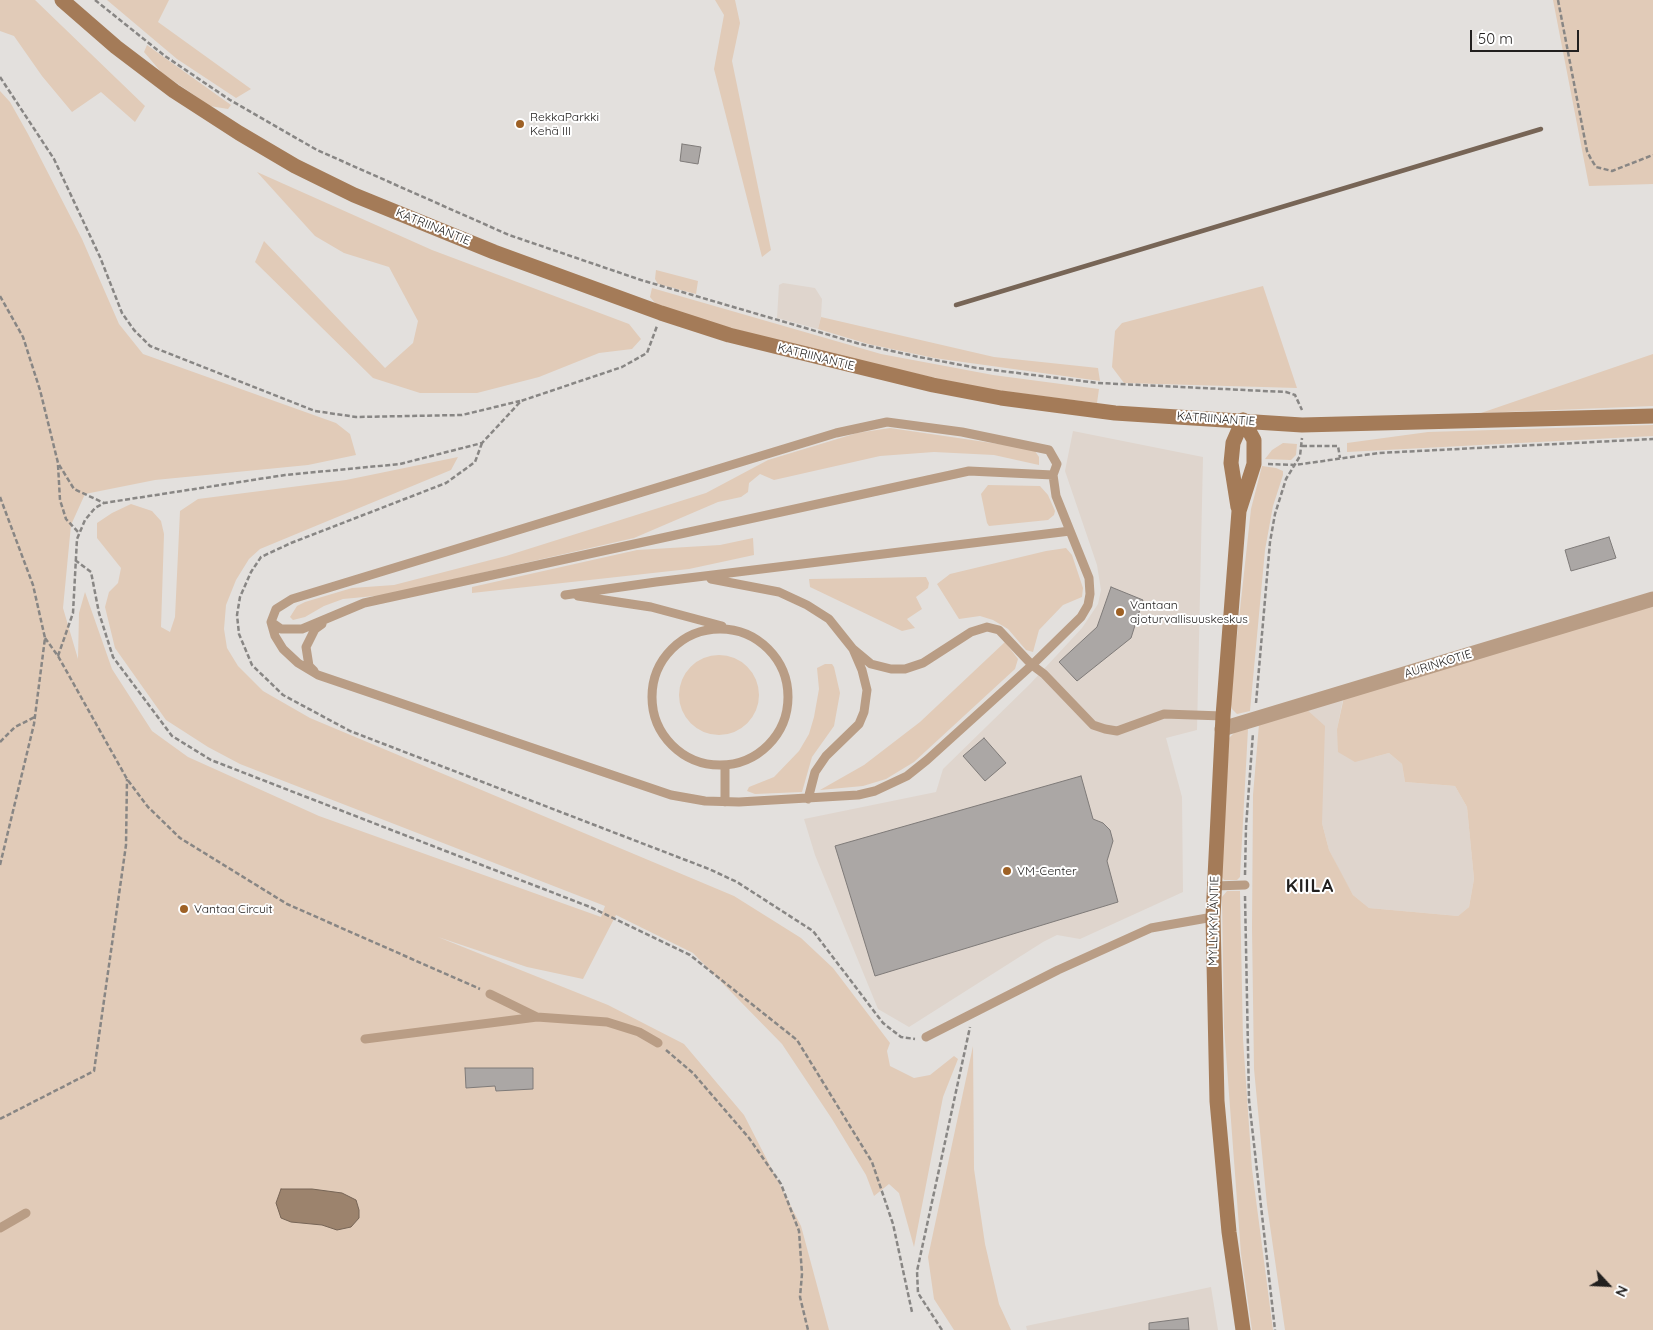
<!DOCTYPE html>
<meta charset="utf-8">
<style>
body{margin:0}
#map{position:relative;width:1653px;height:1330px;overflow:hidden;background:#e3e0dd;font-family:Quicksand,sans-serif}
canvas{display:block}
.north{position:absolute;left:1583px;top:1260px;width:50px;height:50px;-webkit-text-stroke:4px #fff;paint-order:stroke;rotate:115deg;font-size:14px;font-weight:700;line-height:20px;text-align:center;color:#22201f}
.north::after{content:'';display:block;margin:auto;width:18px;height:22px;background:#22201f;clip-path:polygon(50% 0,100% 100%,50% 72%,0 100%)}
.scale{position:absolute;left:1470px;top:30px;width:109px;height:22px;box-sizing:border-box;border:2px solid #22201f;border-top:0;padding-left:6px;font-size:15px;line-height:18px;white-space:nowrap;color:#22201f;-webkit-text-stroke:4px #fff;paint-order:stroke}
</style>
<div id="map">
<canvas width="1653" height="1330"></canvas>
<div class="north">N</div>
<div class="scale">50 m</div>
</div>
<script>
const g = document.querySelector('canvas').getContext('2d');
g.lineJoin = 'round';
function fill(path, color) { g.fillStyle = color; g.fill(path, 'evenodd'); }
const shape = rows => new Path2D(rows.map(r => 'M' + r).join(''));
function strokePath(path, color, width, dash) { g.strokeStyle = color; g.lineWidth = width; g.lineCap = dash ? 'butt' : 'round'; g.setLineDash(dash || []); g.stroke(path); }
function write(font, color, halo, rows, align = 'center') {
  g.font = font + ' Quicksand,sans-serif'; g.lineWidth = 4; g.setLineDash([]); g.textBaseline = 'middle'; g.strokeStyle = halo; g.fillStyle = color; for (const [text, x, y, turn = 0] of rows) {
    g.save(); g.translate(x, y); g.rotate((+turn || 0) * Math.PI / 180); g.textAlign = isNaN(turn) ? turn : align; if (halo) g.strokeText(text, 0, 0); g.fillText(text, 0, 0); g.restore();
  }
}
fill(shape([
 [783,283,815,288,822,299,821,317,818,329,777,318,779,285],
 [1073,431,1203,457,1197,730,1166,738,1182,797,1183,892,1080,939,1057,935,1043,942,909,1027,878,1009,815,855,804,819,936,792,943,769,1030,684,1082,628,1098,604,1101,590,1097,565,1065,471],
 [1343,699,1337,729,1374,757,1389,753,1402,764,1405,782,1455,786,1467,807,1474,879,1469,907,1458,916,1369,908,1353,895,1341,874,1329,850,1322,823,1306,709],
 [1211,1287,1218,1330,1027,1330,1026,1326]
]), '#dfd5cd');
fill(shape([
 [0,0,35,0,145,106,135,122,101,92,72,112,42,76,14,36,0,31],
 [107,0,169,0,158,22,251,89,236,98,177,59],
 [715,0,735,0,740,23,732,61,771,250,762,257,714,69,724,15],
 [1553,0,1653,0,1653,184,1589,186],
 [147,45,231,105,228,109,210,106,162,73,144,52],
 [0,91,10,102,28,134,82,239,119,324,143,354,336,423,350,434,356,455,308,465,155,480,85,494,71,525,63,608,78,659,79,613,85,592,112,669,152,731,188,757,319,816,601,917,605,906,240,764,208,747,166,720,115,648,105,607,109,592,118,583,121,568,97,538,97,523,112,513,131,504,152,511,161,521,164,534,161,627,170,632,175,617,180,511,198,499,346,480,458,457,451,470,260,549,249,559,236,580,226,605,224,629,227,648,238,666,263,691,310,718,734,896,801,938,833,968,890,1043,887,1051,890,1066,914,1078,930,1075,954,1056,958,1059,943,1097,914,1247,899,1193,889,1184,874,1196,866,1175,832,1119,782,1044,693,953,616,915,583,979,527,967,438,937,608,1005,684,1044,744,1115,801,1226,829,1330,0,1330],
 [257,172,432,250,629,324,641,339,632,349,599,353,539,377,477,393,420,393,373,378,255,262,264,241,385,368,413,343,418,321,389,267,344,253,315,236],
 [656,270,698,281,696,294,658,284,655,279],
 [1263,286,1297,388,1124,383,1112,367,1115,331,1122,323],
 [652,288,881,354,993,375,1099,389,1097,403,985,389,819,352,713,323,656,304,650,297],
 [821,317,994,357,1098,368,1100,381,934,358,868,344,818,329],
 [1653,354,1653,406,1481,413],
 [1653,425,1653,436,1347,452,1347,443,1428,432],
 [890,428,1026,448,1035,451,1039,457,1039,465,994,455,934,452,880,456,774,480,760,474,749,483,748,492,741,497,718,502,634,538,385,595,343,599,324,606,305,617,293,620,290,617,297,606,305,602,352,588,394,585,506,556,706,493,768,460,857,433],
 [1283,443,1297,444,1296,455,1291,460,1265,459,1272,450],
 [1262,466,1276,468,1283,471,1283,475,1273,506,1265,550,1250,711,1237,714,1232,709,1230,701,1251,509],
 [988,485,1040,486,1048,495,1055,511,1054,515,1048,520,989,526,987,523,981,494],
 [753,538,754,555,689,569,472,593,472,587,637,550,720,545],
 [1066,548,1072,555,1083,588,1082,597,1063,605,1039,630,1033,652,1026,650,1008,629,993,620,980,616,959,619,937,584,950,574,1046,551],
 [926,577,929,583,928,588,916,597,922,609,907,619,915,628,902,631,810,587,809,579],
 [1653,605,1653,1330,1285,1330,1267,1205,1254,1069,1252,928,1253,795,1259,724,1306,709,1325,726,1322,823,1329,850,1353,895,1369,908,1458,916,1469,907,1474,879,1467,807,1455,786,1405,782,1402,764,1389,753,1355,762,1338,752,1337,729,1344,697],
 [1005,642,1018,659,1015,669,914,762,886,779,863,786,820,790,864,765,920,722],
 '679 695a40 40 0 1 1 80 0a40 40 0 1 1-80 0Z',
 [825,664,832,664,834,667,840,693,834,726,812,757,802,792,755,794,747,791,749,787,774,777,799,751,809,734,814,717,819,689,817,668],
 [1248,729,1240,877,1237,880,1224,880,1221,876,1229,738,1237,730],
 [1227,891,1240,891,1243,1039,1252,1169,1273,1330,1252,1330,1241,1254,1224,1027,1222,897],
 [973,1046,974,1169,985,1244,999,1304,1011,1330,954,1330,934,1299,928,1257]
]), '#e1cbb8');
const water = shape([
 [281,1189,312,1189,342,1193,356,1200,359,1210,359,1218,351,1227,337,1230,322,1225,291,1222,281,1218,276,1203,281,1189]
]);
fill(water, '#9c836d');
strokePath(water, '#776556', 1);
strokePath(shape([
 [956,305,1541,129]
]), '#776556', 4.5);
const building = shape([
 [682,144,701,147,698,164,680,161,682,144],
 [1609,537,1616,558,1571,571,1565,550,1609,537],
 [1111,587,1143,600,1131,638,1077,681,1059,662,1097,627,1111,587],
 [984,738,1006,763,985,781,963,756,984,738],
 [1081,776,1093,819,1103,823,1110,830,1113,841,1107,861,1118,902,875,976,835,846,1081,776],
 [465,1068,533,1068,533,1089,496,1091,495,1086,466,1088,465,1068],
 [1188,1318,1189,1330,1149,1330,1149,1323,1188,1318]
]);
fill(building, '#aba7a5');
strokePath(building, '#7f7b79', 1);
strokePath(shape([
 [95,0,165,56,230,100,317,150,509,235,641,280,860,344,919,357,977,368,1098,383,1286,392,1295,395,1302,410],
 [1558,0,1587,151,1591,159,1596,167,1612,171,1653,155],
 [0,77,54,159,100,257,122,313,134,330,150,346,315,411,356,417,462,415,520,401],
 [0,296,23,337,40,390,58,463,74,489,104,503],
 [482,443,475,462,446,483,291,543,261,557,251,572,240,597,237,615,239,634,252,665,283,695,350,731,709,869,737,882,813,931,883,1023,901,1037,915,1039],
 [1302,446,1338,446,1340,458],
 [1268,464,1295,465,1379,453,1653,439],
 [58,465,60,500,66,519,79,533],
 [0,497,33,585,45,638,34,724,0,865],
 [75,560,91,572,99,613,113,657,172,736,211,760,590,907,690,955,797,1040,872,1162,893,1224,912,1312],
 [45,638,58,656,127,779,148,807,180,838,287,904,480,989],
 [58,656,73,613,77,539,85,520,95,508,104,503,285,475,400,464,482,443,521,401,622,367,647,353,657,326],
 [1256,703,1270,542,1275,514,1286,479,1300,456,1302,438],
 [0,742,15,727,35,717],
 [1245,875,1246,827,1253,733],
 [1245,896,1249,1100,1275,1330],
 [666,1050,693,1073,749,1138,781,1184,799,1231,802,1274,800,1297,808,1330],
 [0,1119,94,1071,126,845,127,779],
 [942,1330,918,1293,917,1271,970,1027]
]), '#888684', 2.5, [5, 2.5]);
strokePath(shape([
 [887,422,962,432,1049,450,1057,464,1053,475,1056,496,1089,578,1090,594,1088,605,1081,617,1032,665,927,760,907,776,875,791,858,795,739,802,705,801,671,795,318,675,298,663,283,649,275,636,271,622,276,609,292,599,836,433,887,422],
 [711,579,779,592,807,605,829,619,853,649,862,670,867,690,864,712,859,724,826,756,815,772,808,799],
 [565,595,656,582,1070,531],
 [578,596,651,607,722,626],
 [271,622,281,629,302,629,364,603,969,471,1053,475],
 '652 697a68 68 0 1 1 136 0a68 68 0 1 1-136 0Z',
 [853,649,871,664,891,669,905,669,923,663,971,632,987,627,999,630,1032,665,1044,674,1093,725,1105,729,1117,731,1164,714,1223,716],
 [314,671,309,666,306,647,315,629,322,624],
 [725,802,725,765],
 [1214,886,1245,885],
 [490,994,537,1017],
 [926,1037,1058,970,1151,928,1213,917],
 [365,1039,537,1017,607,1022,639,1032,658,1043],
 [0,1228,26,1213]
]), '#b99d85', 9);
strokePath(shape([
 [1222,729,1653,599]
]), '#b99d85', 15);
strokePath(shape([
 [62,0,116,47,174,91,239,133,295,166,354,195,494,252,661,313,729,335,933,385,1001,398,1115,413,1302,425,1653,416],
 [1238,507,1231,463,1233,443,1243,420],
 [1243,1330,1229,1232,1217,1101,1213,917,1223,716,1239,511,1254,464,1254,440,1243,420]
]), '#a47b58', 15);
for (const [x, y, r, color] of [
 [520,124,5,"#9e6125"],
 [1120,612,5,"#9e6125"],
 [1007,871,5,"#9e6125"],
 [184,909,5,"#9e6125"]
]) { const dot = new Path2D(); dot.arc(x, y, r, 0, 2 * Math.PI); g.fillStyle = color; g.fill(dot); strokePath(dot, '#fff', 2); }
write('12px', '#22201f', '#fff', [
 ["RekkaParkki",530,117],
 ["Kehä III",530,131],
 ["Vantaan",1130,605],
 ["ajoturvallisuuskeskus",1130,619],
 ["VM-Center",1017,871],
 ["Vantaa Circuit",194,909]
], 'left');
write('12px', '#22201f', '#fff', [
 ["KATRIINANTIE",433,227,22],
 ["KATRIINANTIE",816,357,14],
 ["KATRIINANTIE",1216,419,4],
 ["AURINKOTIE",1438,664,-17],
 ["MYLLYKYLÄNTIE",1214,921,-89]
]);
g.letterSpacing = '1px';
write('bold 18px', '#22201f', '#fff', [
 ["KIILA",1310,887]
]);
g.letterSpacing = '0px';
</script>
